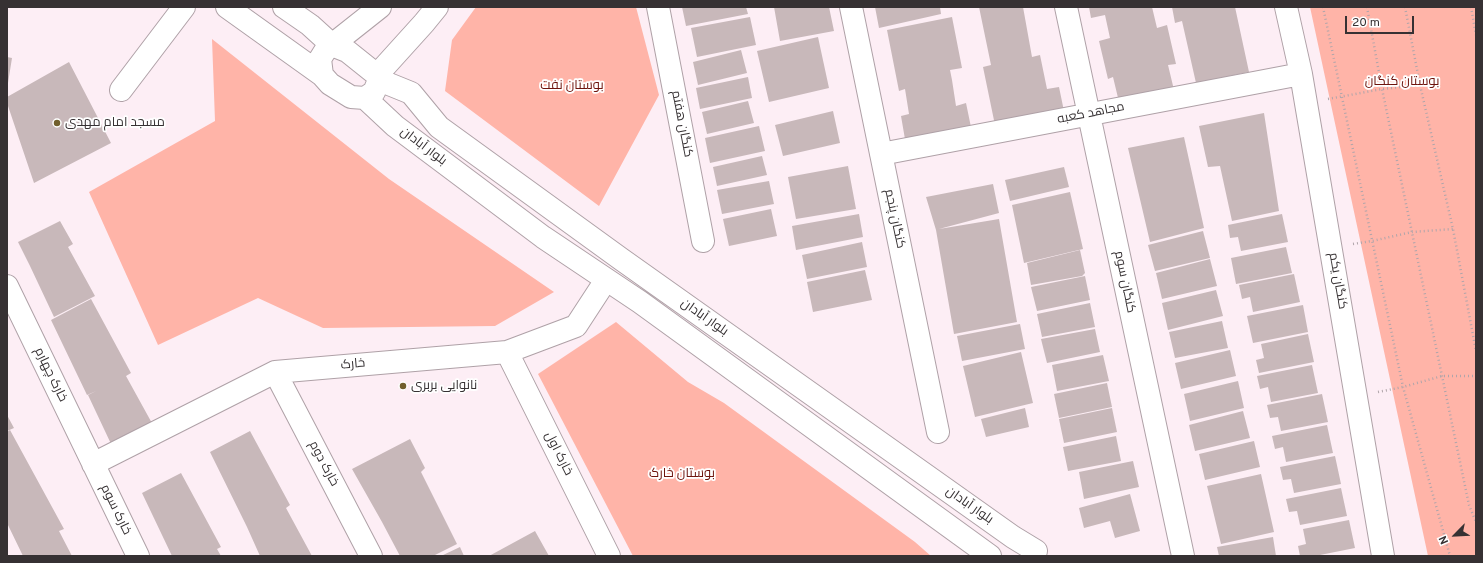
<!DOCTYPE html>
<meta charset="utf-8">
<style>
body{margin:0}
#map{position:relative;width:1483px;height:563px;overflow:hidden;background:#fdeef5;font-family:Overpass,sans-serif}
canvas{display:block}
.frame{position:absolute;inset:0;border:8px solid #363133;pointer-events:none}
.north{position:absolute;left:1435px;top:515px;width:40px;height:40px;-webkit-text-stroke:3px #fff;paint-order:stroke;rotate:246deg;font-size:11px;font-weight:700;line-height:16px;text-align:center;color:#363133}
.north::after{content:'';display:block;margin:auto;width:14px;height:18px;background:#363133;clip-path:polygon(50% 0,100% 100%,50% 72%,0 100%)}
.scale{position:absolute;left:1345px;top:16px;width:69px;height:18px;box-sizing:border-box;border:2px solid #363133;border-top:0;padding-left:5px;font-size:12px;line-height:14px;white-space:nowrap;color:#363133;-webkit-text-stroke:3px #fff;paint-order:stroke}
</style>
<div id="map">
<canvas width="1483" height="563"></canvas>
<div class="frame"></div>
<div class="north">N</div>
<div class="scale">20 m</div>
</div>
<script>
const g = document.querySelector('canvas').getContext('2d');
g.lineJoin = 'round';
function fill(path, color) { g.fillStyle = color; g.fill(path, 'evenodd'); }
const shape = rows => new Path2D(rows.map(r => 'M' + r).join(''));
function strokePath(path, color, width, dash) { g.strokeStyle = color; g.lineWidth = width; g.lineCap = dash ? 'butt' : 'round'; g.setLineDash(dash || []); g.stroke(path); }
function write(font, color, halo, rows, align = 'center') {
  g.font = font + ' Overpass,Cairo,sans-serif'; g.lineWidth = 3.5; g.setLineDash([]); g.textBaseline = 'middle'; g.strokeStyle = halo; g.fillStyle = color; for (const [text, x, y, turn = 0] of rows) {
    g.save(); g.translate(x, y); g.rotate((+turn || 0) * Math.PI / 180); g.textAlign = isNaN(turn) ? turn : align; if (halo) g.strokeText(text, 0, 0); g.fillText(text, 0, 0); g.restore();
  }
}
fill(shape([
 [476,7,636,7,659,95,599,206,445,91,452,40],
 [1310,7,1476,7,1476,556,1428,556],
 [212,39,389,179,554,292,495,326,323,328,258,298,158,345,89,192,215,121],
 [616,322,688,382,724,403,915,542,931,556,633,556,538,374]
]), '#ffb4a8');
fill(shape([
 [682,7,746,7,748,14,686,26],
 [774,7,829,7,834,31,780,41],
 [875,7,940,7,941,14,879,28],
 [979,7,1023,7,1032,57,1040,55,1047,89,1059,87,1065,116,996,130,983,67,991,65],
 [1089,7,1152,7,1157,28,1167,25,1176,64,1168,65,1174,90,1119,102,1113,77,1108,79,1099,41,1110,38,1105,15,1091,18],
 [1172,7,1235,7,1249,72,1196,83,1182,21,1175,23],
 [750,17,756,45,697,57,691,28],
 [952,17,962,68,950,70,952,80,956,106,966,103,972,132,906,145,901,116,909,114,905,89,899,91,887,30],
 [818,37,829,88,769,102,757,51],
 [741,50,747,73,698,85,693,62],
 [7,57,12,58,8,83,7,83],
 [69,62,111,143,34,183,7,103,7,97],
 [748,77,752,98,700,109,696,88],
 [748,101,754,123,707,134,702,112],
 [833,111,840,143,783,156,775,125],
 [1264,113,1279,211,1232,221,1220,166,1208,167,1199,126],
 [759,126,765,151,710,163,705,138],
 [1184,137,1204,228,1150,242,1128,148],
 [762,156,767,175,717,186,713,167],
 [848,166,856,209,796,219,788,177],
 [1064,167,1069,187,1010,201,1005,180],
 [769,181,774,204,722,214,717,190],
 [993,184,999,213,939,229,999,219,1017,322,954,334,936,230,926,197],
 [1070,192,1083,249,1024,263,1012,205],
 [771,209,777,236,729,246,723,219],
 [859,214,863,237,796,250,792,226],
 [1282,214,1288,242,1241,251,1238,237,1230,238,1228,225],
 [60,221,73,244,68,247,95,296,54,317,30,266,38,262,30,266,18,242],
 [1203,231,1210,258,1155,271,1148,245],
 [862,242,867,267,807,279,802,255],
 [1286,247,1292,273,1236,284,1231,258],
 [1080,250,1085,273,1082,276,1031,285,1027,263],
 [1210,259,1217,286,1162,299,1156,273],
 [865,270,872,300,813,312,807,282],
 [1294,274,1300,302,1253,312,1250,297,1242,299,1239,285],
 [1085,276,1090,300,1037,311,1031,287],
 [1216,290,1223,316,1168,330,1162,303],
 [91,299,131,373,126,376,153,425,112,446,88,395,96,391,87,395,51,320],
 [1090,303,1095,327,1042,337,1037,314],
 [1303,305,1308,332,1253,343,1247,316],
 [1222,321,1228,348,1175,358,1169,332],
 [1020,324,1025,349,962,361,957,336],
 [1095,329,1100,352,1047,363,1041,339],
 [1308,334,1314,362,1259,373,1256,360,1264,358,1261,344],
 [1230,350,1236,376,1181,389,1175,363],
 [1021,352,1033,403,975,417,963,366],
 [1103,355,1109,381,1057,391,1052,365],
 [1312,365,1318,393,1271,402,1268,387,1260,389,1257,376],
 [1238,381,1244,408,1190,421,1184,394],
 [1107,383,1112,407,1059,418,1054,394],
 [1322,394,1328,422,1281,431,1278,417,1270,418,1267,405],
 [1025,408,1029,427,986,437,981,419],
 [1112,408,1117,432,1064,443,1059,419],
 [1243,411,1250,438,1195,451,1189,425],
 [7,415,14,428,7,431],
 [1327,425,1333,453,1286,462,1283,447,1275,449,1272,436],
 [10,430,64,529,59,531,72,556,23,556,7,523,7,432],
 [250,431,290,505,286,508,312,556,260,556,247,527,256,523,247,527,210,452],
 [1116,436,1121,461,1068,471,1063,447],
 [410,439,425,468,421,472,457,544,433,556,400,556,382,522,352,469],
 [1254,441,1260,467,1205,480,1199,454],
 [1335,456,1341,484,1294,493,1291,479,1283,480,1280,467],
 [1133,461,1139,487,1084,499,1079,472],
 [181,473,221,547,217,549,221,556,172,556,142,493],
 [1261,474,1274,532,1221,544,1207,486],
 [1341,488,1347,516,1300,525,1297,511,1289,512,1286,499],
 [1130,494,1140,531,1115,538,1110,521,1084,528,1079,508],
 [1349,520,1355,548,1315,556,1300,556,1298,546,1306,544,1303,529],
 [535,531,549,556,489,556],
 [1273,537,1276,556,1219,556,1217,547],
 [460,547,464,556,441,556]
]), '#c8b8ba');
const street = shape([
 [658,7,703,241],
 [851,7,938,432],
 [1066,7,1183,556],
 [1286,7,1301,74,1383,556],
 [121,90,184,7],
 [881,154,1301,74],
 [7,286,138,556],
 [507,352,609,556],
 [275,372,371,556],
 [93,464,275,372,507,352,576,326,606,280]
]);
const secondary = shape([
 [227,7,322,75],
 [284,7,310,25,332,45,380,7],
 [332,45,347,51,377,75,379,80,374,92,365,98,351,97,330,84,322,75,320,59,325,51,332,45],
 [377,75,424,23,437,7],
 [379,80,411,93,439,127,621,259,951,493,1013,537,1036,551,1033,556],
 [365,98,395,126,543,237,640,302,990,556]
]);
strokePath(street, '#afa1a7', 24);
strokePath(secondary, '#afa1a7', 24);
strokePath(shape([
 [1323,7,1403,387,1450,556],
 [1367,7,1382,89,1469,505,1476,522],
 [1405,7,1420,85,1453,229,1476,351],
 [1471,7,1476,35],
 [1328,99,1382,89,1420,85],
 [1353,244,1372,241,1412,232,1453,229],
 [1378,392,1403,387,1442,376,1476,376]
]), '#b0a5aa', 2.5, [1, 3]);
strokePath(street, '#fff', 22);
strokePath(secondary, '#fff', 22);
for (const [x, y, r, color] of [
 [57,123,4,"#715f2d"],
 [403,386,4,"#715f2d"]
]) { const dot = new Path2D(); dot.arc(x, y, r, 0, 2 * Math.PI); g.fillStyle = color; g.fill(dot); strokePath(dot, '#fff', 1.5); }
write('13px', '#6d130c', '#fff', [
 ["بوستان کنگان",1402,82],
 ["بوستان نفت",572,86],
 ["بوستان خارک",682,474]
]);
write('13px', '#363133', '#fff', [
 ["مجاهد کعبه",1091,114,-11],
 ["کنگان هفتم",681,124,79],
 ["بلوار آبادان",423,147,37],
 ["کنگان پنجم",894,219,78],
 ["کنگان یکم",1337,281,80],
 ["کنگان سوم",1124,282,78],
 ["بلوار آبادان",704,318,35],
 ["خارک",353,365,-5],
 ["خارک چهارم",50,375,64],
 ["خارک اول",558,454,63],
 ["خارک دوم",323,464,62],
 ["بلوار آبادان",969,506,35],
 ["خارک سوم",115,510,64]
]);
write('13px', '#363133', '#fff', [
 ["مسجد امام مهدی",65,123],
 ["نانوایی بربری",411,386]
], 'left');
</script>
